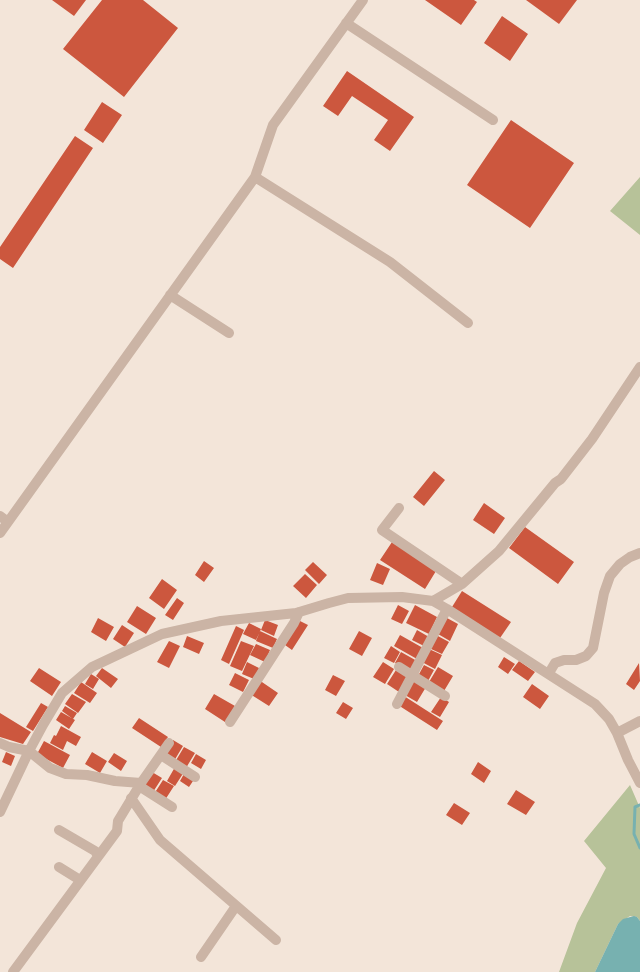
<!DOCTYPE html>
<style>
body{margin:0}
canvas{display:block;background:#f3e5d9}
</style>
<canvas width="640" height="972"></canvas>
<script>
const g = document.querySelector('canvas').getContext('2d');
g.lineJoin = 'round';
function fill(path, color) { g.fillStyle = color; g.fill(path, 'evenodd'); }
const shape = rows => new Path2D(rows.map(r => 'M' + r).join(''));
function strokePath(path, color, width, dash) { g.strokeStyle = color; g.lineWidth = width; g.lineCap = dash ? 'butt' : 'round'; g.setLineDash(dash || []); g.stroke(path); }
fill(shape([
 [640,177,640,235,610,211],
 [630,785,640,808,640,921,637,917,630,916,618,924,595,972,559,972,577,923,606,868,584,841]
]), '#b7c299');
fill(shape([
 [634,916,637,917,640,921,640,972,595,972,618,924,623,919]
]), '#77b1b0');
strokePath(shape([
 [640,805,635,807,634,834,640,848]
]), '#77b1b0', 3);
fill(shape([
 [52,0,86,0,74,16],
 [102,0,143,0,178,28,124,97,63,49],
 [425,0,474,0,477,2,461,25],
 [526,0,577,0,559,24],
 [502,16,528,34,510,61,484,43],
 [347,71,414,117,390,151,374,140,388,120,352,96,338,116,323,106],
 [102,102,122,115,103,143,84,130],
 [511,120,574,163,530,228,467,185],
 [75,136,93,148,13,268,0,259,0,247],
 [434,471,445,480,424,506,413,497],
 [484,503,505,518,494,534,473,520],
 [525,527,574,562,558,584,509,548],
 [392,542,436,571,425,589,380,560],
 [204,561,214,568,204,582,195,575],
 [313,562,327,575,319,584,305,570],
 [377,563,390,569,383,585,370,580],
 [305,574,317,585,306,598,293,586],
 [162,579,177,590,164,609,149,598],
 [462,591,511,622,500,638,452,607],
 [177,598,184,603,173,620,165,615],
 [398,605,409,611,402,624,391,619],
 [415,605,437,617,429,634,406,623],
 [137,606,156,618,146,634,127,622],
 [98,618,114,627,106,641,91,632],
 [447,618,458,624,450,641,438,634],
 [265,620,278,625,274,636,261,630],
 [300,621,308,625,292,650,285,645],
 [249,623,261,629,256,640,243,634],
 [122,625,134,633,125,647,113,639],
 [236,626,244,630,229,664,221,660],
 [417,630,429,637,424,646,412,640],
 [260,631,277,639,273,648,256,641],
 [359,631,372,638,362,656,349,649],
 [400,635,423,648,417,659,394,646],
 [436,635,449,642,442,654,429,648],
 [187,636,204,643,199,654,183,647],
 [169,641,180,646,169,668,157,662],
 [241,641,254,646,242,671,230,666],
 [256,644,270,650,265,662,250,655],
 [391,646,400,652,394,663,384,658],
 [429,649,442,655,435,669,422,662],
 [401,652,417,661,411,672,395,663],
 [504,657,515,664,508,674,498,667],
 [519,661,535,672,528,681,512,670],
 [247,662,259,668,254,679,242,674],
 [383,662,394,669,385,684,373,677],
 [639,663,640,681,634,690,626,684],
 [424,665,434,670,428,681,418,676],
 [438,667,453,676,444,691,429,682],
 [39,668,61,682,52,696,30,681],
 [102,668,118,679,111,688,96,676],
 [396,670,408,678,399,692,387,684],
 [235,673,249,680,243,692,229,685],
 [91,674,99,679,93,689,85,684],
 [333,675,345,681,336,696,325,690],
 [259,680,278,693,269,706,250,694],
 [414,680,426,687,417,702,405,695],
 [81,682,97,693,90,703,74,693],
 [532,684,549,696,540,709,523,697],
 [72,694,86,702,78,713,65,704],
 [214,694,235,706,225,722,205,709],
 [404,696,443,721,437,730,398,705],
 [441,697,449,702,440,717,431,712],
 [343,702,353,708,346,719,336,713],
 [41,703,48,707,33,731,26,727],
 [65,706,77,713,73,719,62,711],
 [61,712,75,720,69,729,56,720],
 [0,713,31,732,23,744,0,737],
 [139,718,168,737,161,747,132,728],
 [61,726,81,737,76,746,67,741,63,750,50,743,54,735,56,736],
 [173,740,183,746,174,761,164,755],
 [44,741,70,755,63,768,37,754],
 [184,747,195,753,186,768,175,762],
 [6,752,15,756,11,766,2,762],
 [92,752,107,761,100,773,85,764],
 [114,753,127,761,121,771,108,762],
 [196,754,206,760,201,769,191,763],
 [478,762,491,771,484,783,471,774],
 [175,767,184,772,175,786,167,781],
 [152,772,162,778,153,792,144,786],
 [185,772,195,778,189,787,180,781],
 [163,780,174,786,165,800,154,794],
 [516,790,535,802,526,815,507,804],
 [454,803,470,813,462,825,446,815]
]), '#cc573e');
strokePath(shape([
 [346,23,493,120],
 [255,177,390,262,468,323],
 [170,295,229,333],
 [399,508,382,530,462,584],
 [0,516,8,522],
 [0,533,255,177,273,125,363,0],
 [433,601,462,584,499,551,555,483,561,479,592,439,640,367],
 [399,667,445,696],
 [549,673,555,663,564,660,576,660,586,656,593,648,604,593,610,576,620,564,630,557,640,553],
 [397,704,447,609],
 [230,722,294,623,299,612],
 [617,733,640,721],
 [0,743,9,747,29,751,43,725,62,693,92,667,162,634,221,621,296,613,329,603,348,598,402,597,433,601,447,609,595,704,609,719,617,733,628,760,640,783],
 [161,755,195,777],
 [139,786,172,807],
 [131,798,160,840,276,940],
 [0,812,29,751,50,768,66,774,87,775,115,781,141,783],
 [59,830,95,851,98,856],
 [59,867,80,880],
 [201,957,236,906],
 [13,972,117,831,118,821,141,783,169,743]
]), '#cbb4a5', 10);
</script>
